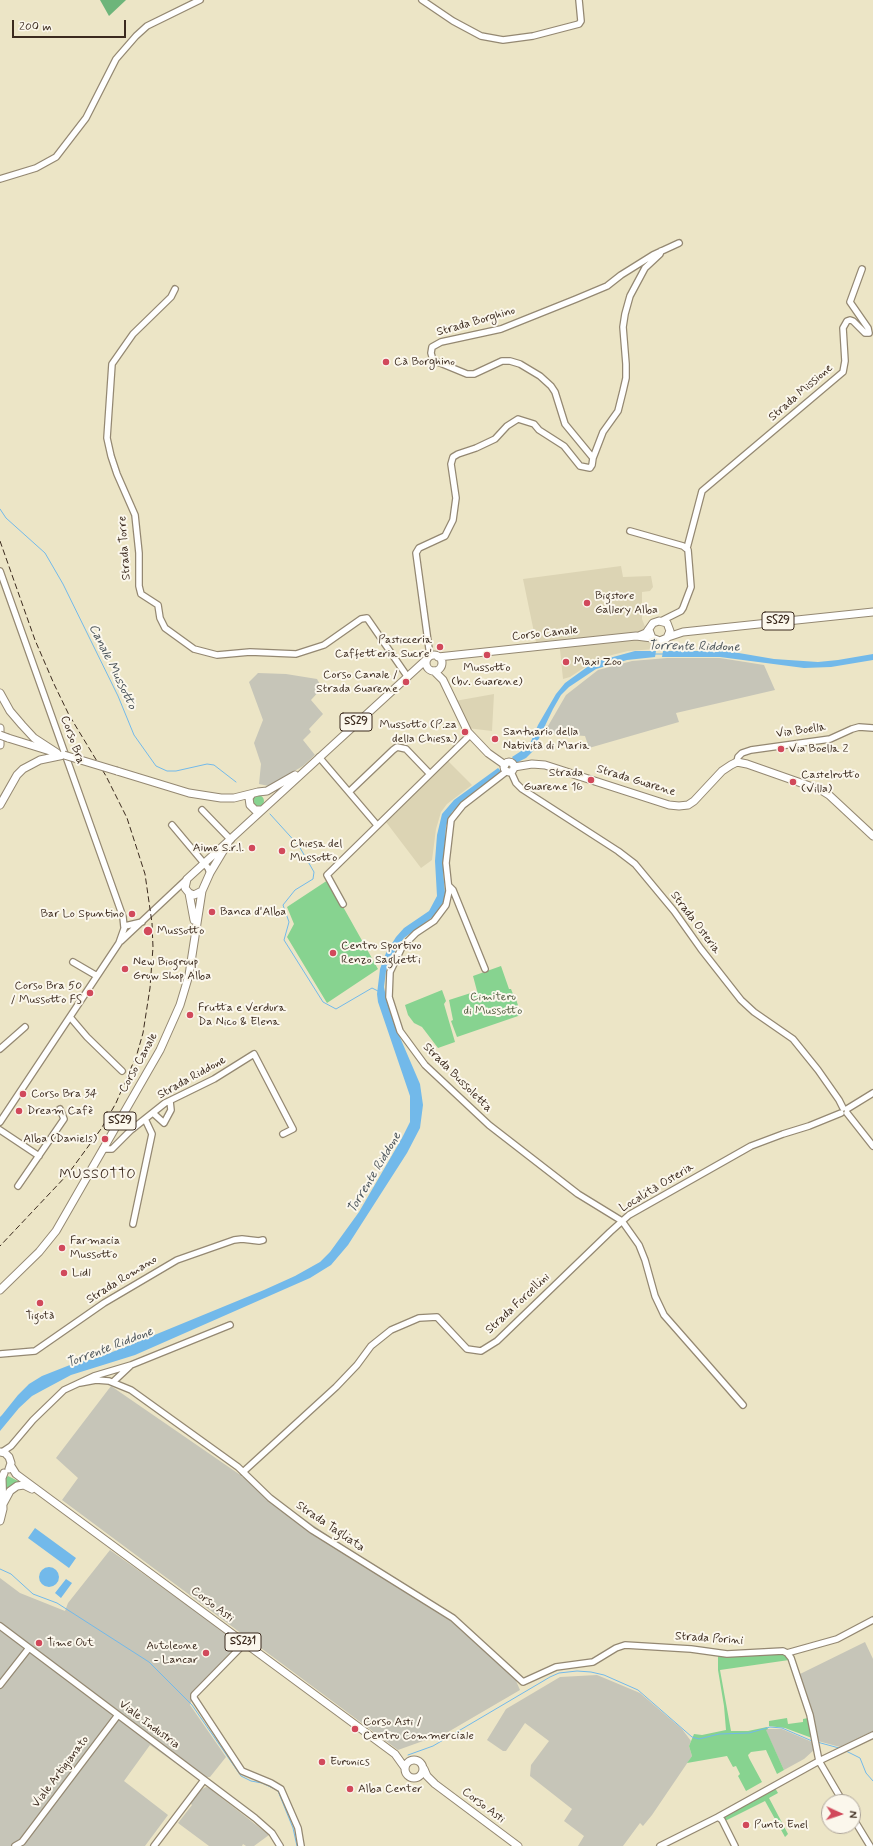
<!DOCTYPE html>
<meta charset="utf-8">
<style>
body{margin:0}
#map{position:relative;width:873px;height:1846px;overflow:hidden;background:#ece5c6;font-family:Mynerve,sans-serif}
canvas{display:block}
.north{position:absolute;left:821px;top:1794px;width:40px;height:40px;box-sizing:border-box;background:#fbf7ec;border:1px solid #aea59a;border-radius:50%;rotate:93deg;font-size:11px;font-weight:700;line-height:16px;text-align:center;color:#3b2a1e}
.north::after{content:'';display:block;margin:auto;width:14px;height:18px;background:#d1495b;clip-path:polygon(50% 0,100% 100%,50% 72%,0 100%)}
.scale{position:absolute;left:12px;top:20px;width:114px;height:18px;box-sizing:border-box;border:2px solid #3b2a1e;border-top:0;padding-left:5px;font-size:12px;line-height:14px;white-space:nowrap;color:#3b2a1e;-webkit-text-stroke:3px #fbf7ec;paint-order:stroke}
</style>
<div id="map">
<canvas width="873" height="1846"></canvas>
<div class="north">N</div>
<div class="scale">200 m</div>
</div>
<script>
const g = document.querySelector('canvas').getContext('2d');
g.lineJoin = 'round';
function fill(path, color) { g.fillStyle = color; g.fill(path, 'evenodd'); }
const shape = rows => new Path2D(rows.map(r => 'M' + r).join(''));
function strokePath(path, color, width, dash) { g.strokeStyle = color; g.lineWidth = width; g.lineCap = dash ? 'butt' : 'round'; g.setLineDash(dash || []); g.stroke(path); }
function write(font, color, halo, rows, align = 'center') {
  g.font = font + ' Mynerve,sans-serif'; g.lineWidth = 4; g.setLineDash([]); g.textBaseline = 'middle'; g.strokeStyle = halo; g.fillStyle = color; for (const [text, x, y, turn = 0] of rows) {
    g.save(); g.translate(x, y); g.rotate((+turn || 0) * Math.PI / 180); g.textAlign = isNaN(turn) ? turn : align; if (halo) g.strokeText(text, 0, 0); g.fillText(text, 0, 0); g.restore();
  }
}
fill(shape([
 [621,566,623,577,651,576,653,587,650,591,642,592,642,619,646,629,647,640,654,645,655,649,628,651,604,657,591,663,570,677,563,679,559,640,536,642,523,579],
 [494,694,492,731,467,728,455,701],
 [448,761,472,785,447,804,441,812,436,829,432,860,421,868,386,822]
]), '#dcd4b4');
fill(shape([
 [667,658,720,658,764,665,775,690,676,713,679,722,589,748,585,736,544,733,566,695,598,670,632,661],
 [258,673,286,674,317,679,322,688,311,700,323,714,309,729,311,732,303,740,315,755,303,766,269,786,259,784,261,764,254,743,263,720,249,682],
 [111,1386,454,1622,514,1676,520,1690,448,1732,398,1750,62,1500,78,1478,56,1458],
 [110,1550,240,1643,194,1693,190,1705,226,1757,210,1777,195,1777,150,1745,124,1781,168,1815,145,1846,0,1846,0,1578,20,1593,65,1611,68,1603],
 [865,1642,873,1659,873,1731,840,1747,818,1741,813,1715,800,1674],
 [597,1675,640,1693,682,1729,691,1741,689,1746,692,1756,652,1815,643,1826,640,1823,623,1846,578,1846,584,1836,564,1821,572,1809,530,1776,531,1765,549,1741,525,1723,506,1751,503,1751,487,1740,506,1709,560,1677],
 [765,1729,782,1729,812,1742,814,1750,804,1759,784,1770],
 [206,1787,209,1788,269,1835,254,1846,246,1846,243,1844,242,1846,209,1846,178,1823,192,1805,190,1803,199,1791]
]), '#c6c5b8');
fill(shape([
 '252 801a6 6 0 1 1 12 0a6 6 0 1 1-12 0Z',
 [328,880,378,969,327,1003,287,937,294,924,287,907],
 [501,966,509,989,511,989,515,999,516,999,521,1015,457,1037,451,1021,453,1020,449,1000,477,991,473,976],
 [442,990,446,1001,444,1004,455,1042,438,1048,422,1027,414,1023,408,1015,405,1005],
 [8,1476,18,1481,19,1484,6,1496,5,1479],
 [782,1653,789,1660,720,1670,731,1731,748,1731,767,1727,768,1729,766,1730,784,1770,777,1774,766,1750,751,1752,748,1755,749,1758,762,1782,746,1791,738,1776,740,1774,736,1766,733,1767,727,1756,687,1763,692,1756,689,1746,694,1734,702,1735,726,1730,724,1706,718,1670,718,1656],
 [787,1718,788,1724,803,1722,803,1719,808,1718,812,1738,785,1728,769,1726,769,1721],
 [775,1788,778,1793,769,1798,788,1834,785,1837,765,1801,725,1821,724,1816]
]), '#87d390');
fill(shape([
 [100,0,126,0,109,16]
]), '#6db57a');
fill(shape([
 [635,651,656,651,655,657,627,660,596,669,569,687,561,695,553,709,533,751,526,758,516,763,512,757,529,746,538,725,556,694,565,683,590,665,602,660],
 [663,651,727,651,774,659,818,662,838,660,873,654,873,660,831,667,804,668,720,657,662,657],
 [498,768,502,772,452,812,446,826,443,871,445,893,444,901,434,916,404,938,395,951,386,971,384,987,387,1002,396,1028,420,1084,423,1105,420,1128,407,1153,348,1245,331,1265,310,1278,135,1355,71,1375,43,1390,32,1396,19,1408,0,1431,0,1417,2,1415,18,1395,29,1384,42,1376,75,1363,97,1358,135,1343,264,1290,295,1276,320,1262,330,1252,359,1212,402,1138,410,1122,410,1096,378,1002,377,994,380,969,386,953,396,937,404,928,429,911,437,896,435,861,437,835,442,814,454,800],
 [35,1528,76,1558,69,1568,28,1538],
 '39 1577a10 10 0 1 1 20 0a10 10 0 1 1-20 0Z',
 [66,1579,72,1583,61,1598,55,1593]
]), '#72b9ea');
strokePath(shape([
 [0,509,6,518,45,553,63,584,118,696,134,735,156,766,167,771,176,771,207,764,214,765,236,782],
 [655,654,664,654],
 [270,814,299,846,314,872,313,879,295,890,283,905,289,922,284,940,323,1002,336,1009,372,988,378,991],
 [0,1569,11,1574,33,1594,57,1603,149,1662,192,1705,241,1776,251,1781,262,1783,279,1791],
 [817,1742,839,1748],
 [846,1751,860,1758,866,1773,873,1781],
 [408,1755,433,1746,550,1677,559,1673,577,1671,591,1672,604,1675,638,1690,692,1737,699,1739,719,1734,749,1733,770,1727,782,1728,812,1741],
 [278,1791,293,1828,297,1846]
]), '#72b9ea', 1);
const minor = shape([
 [422,0,453,21,481,36,503,40,533,36,579,24,581,21,579,0],
 [0,179,36,168,56,157,86,118,116,59,136,36,147,26,200,0],
 [175,289,171,297,133,334,112,364,107,438,111,456,117,474,135,515,139,553,139,586,141,594,158,605,160,618,165,628,194,649,217,655,250,652,296,654,324,645,361,619,367,618,407,676],
 [593,458,603,432,618,411,623,391,626,378,626,364,623,327,625,314,630,296,645,268,660,254,661,251],
 [630,531,683,546,688,550,691,587,683,608,681,611,661,621],
 [687,548,702,491,843,372,845,361,843,328,847,321,850,320,853,321,865,333,869,333,868,328,850,302,862,269],
 [0,571,123,917,124,927],
 [430,656,416,553,419,548,445,536,453,520,456,498,451,464,453,457,458,454,476,448,495,439,507,426,518,419,534,424,539,430,564,446,580,466,590,468,592,465,593,458,565,424,555,392,551,386,540,376,520,364,510,361,502,361,474,374,467,374,433,360,431,353,432,347,441,342,501,329,576,299,607,286,621,275,653,255,679,243],
 [319,757,377,825],
 [737,762,738,757,742,753,751,750,830,739,852,729,859,727,873,728],
 [507,771,463,805,451,820,446,863,449,891,446,905,434,921,416,933,402,947,390,972,389,997,400,1031,425,1065,489,1125,578,1194,622,1221,639,1245,645,1260,655,1296,664,1315,743,1405],
 [511,772,516,783,522,789,618,851,635,864,674,911,701,949,741,1000,754,1012,793,1039,818,1070,839,1100,843,1108],
 [350,791,393,750,397,747,406,749,430,774],
 [202,810,231,840],
 [172,825,208,868,210,873],
 [449,886,453,890,485,969],
 [343,904,327,875,470,735],
 [121,941,187,879],
 [73,962,97,976],
 [70,1017,87,1037,122,1071],
 [0,1049,25,1027],
 [847,1109,873,1093],
 [153,1113,164,1123,171,1110,170,1101],
 [847,1113,873,1146],
 [120,1120,131,1130],
 [0,1122,119,943,125,926,142,922],
 [0,1130,39,1156],
 [103,1149,112,1149,131,1130,165,1103,214,1079,254,1054,293,1129,283,1134],
 [18,1186,64,1119,60,1109],
 [133,1224,152,1134,145,1119],
 [0,1354,35,1351,104,1303,177,1260,234,1240,242,1239,259,1241,263,1240],
 [113,1382,130,1366],
 [80,1383,96,1380,109,1381,131,1390,238,1467,270,1498,312,1530,453,1618,523,1682,556,1667,593,1662,616,1648,625,1645,691,1649,727,1654,783,1651,787,1653,791,1658,810,1715,819,1761,843,1802],
 [2,1452,11,1446,33,1420,64,1390,94,1376,131,1365,230,1325],
 [243,1472,336,1387,357,1365,371,1346,391,1330,419,1318,437,1317,467,1349,481,1351,497,1341,610,1232,629,1215,751,1146,783,1134,809,1126,841,1113],
 [0,1626,255,1818,272,1833,280,1846],
 [245,1643,194,1695,194,1698,242,1771,271,1783,281,1789,298,1828,301,1846],
 [787,1653,837,1639,873,1620],
 [0,1685,29,1648],
 [718,1817,819,1761,873,1735],
 [853,1818,870,1846],
 [15,1846,22,1842,118,1715],
 [154,1846,204,1780],
 [660,1846,718,1817,722,1820,735,1846]
]);
const major = shape([
 [639,636,646,633,653,623,659,621,667,623,670,631,667,638,660,641,652,638,649,630],
 [668,637,683,632,873,612],
 '426 663a8 8 0 1 1 16 0a8 8 0 1 1-16 0Z',
 [438,657,636,636,652,638],
 [434,671,443,680,468,732,488,753,505,765],
 [0,693,10,711,22,725,34,738,57,753],
 [0,728,0,745],
 [8,738,50,751],
 '504 767a5 5 0 1 1 10 0a5 5 0 1 1-10 0Z',
 [514,767,532,764,545,765,669,805,679,806,688,805,694,801,722,771,731,765,737,762,747,764,821,790,829,795,873,836],
 [117,771,189,793,221,798,234,798,258,792,267,791,295,775],
 [252,794,249,798,250,805,255,810,261,810],
 [0,805,17,775,23,769,40,760,64,755],
 [202,891,194,895,189,893,185,888,187,879,428,658],
 [189,893,194,920],
 [0,1290,39,1252,56,1231,160,1050,180,1005,189,975,202,891,210,873,228,843],
 [0,1452,5,1453,9,1457,11,1463,9,1469],
 [11,1466,16,1474,395,1754,405,1768],
 [3,1504,10,1491,17,1486,24,1485,32,1489],
 [0,1521,3,1509,2,1478,4,1473],
 '405 1769a9 9 0 1 1 18 0a9 9 0 1 1-18 0Z',
 [424,1769,427,1776,435,1784,518,1846]
]);
strokePath(minor, '#948872', 8);
strokePath(major, '#948872', 9);
strokePath(minor, '#fff', 5.5);
strokePath(major, '#fff', 7);
strokePath(shape([
 [0,541,35,640,54,684,69,715,106,776,127,818,145,874,152,923,153,947,150,988,143,1033,137,1054,116,1103,101,1129,68,1174,0,1246]
]), '#3b2a1e', 1, [6, 3]);
const majorBridge = shape([
 [0,735,8,738],
 [64,755,117,771]
]);
strokePath(majorBridge, '#948872', 9, []);
strokePath(majorBridge, '#fff', 7);
for (const [x, y, r, color] of [
 [386,362,4,"#d1495b"],
 [587,603,4,"#d1495b"],
 [440,647,4,"#d1495b"],
 [487,655,4,"#d1495b"],
 [566,662,4,"#d1495b"],
 [406,682,4,"#d1495b"],
 [465,732,4,"#d1495b"],
 [495,739,4,"#d1495b"],
 [781,749,4,"#d1495b"],
 [591,780,4,"#d1495b"],
 [793,782,4,"#d1495b"],
 [252,848,4,"#d1495b"],
 [282,851,4,"#d1495b"],
 [212,912,4,"#d1495b"],
 [132,914,4,"#d1495b"],
 [148,931,5,"#d1495b"],
 [333,953,4,"#d1495b"],
 [125,969,4,"#d1495b"],
 [90,993,4,"#d1495b"],
 [190,1015,4,"#d1495b"],
 [23,1094,4,"#d1495b"],
 [19,1111,4,"#d1495b"],
 [105,1139,4,"#d1495b"],
 [62,1248,4,"#d1495b"],
 [64,1273,4,"#d1495b"],
 [40,1303,4,"#d1495b"],
 [39,1643,4,"#d1495b"],
 [206,1653,4,"#d1495b"],
 [355,1729,4,"#d1495b"],
 [322,1762,4,"#d1495b"],
 [350,1789,4,"#d1495b"],
 [746,1825,4,"#d1495b"]
]) { const dot = new Path2D(); dot.arc(x, y, r, 0, 2 * Math.PI); g.fillStyle = color; g.fill(dot); strokePath(dot, '#fbf7ec', 1.5); }
for (const [x, y, w] of [
 [778,621,32],
 [356,722,32],
 [120,1121,32],
 [243,1642,36]
]) { const box = new Path2D(); box.roundRect(x - w / 2, y - 9, w, 18, 3); g.fillStyle = '#fbf7ec'; g.fill(box); strokePath(box, '#3b2a1e', 1); }
write('bold 11px', '#3b2a1e', null, [
 ["SS29",778,621],
 ["SS29",356,722],
 ["SS29",120,1121],
 ["SS231",243,1642]
]);
write('12px', '#3b2a1e', '#fbf7ec', [
 ["Strada Borghino",476,322,-16],
 ["Strada Missione",801,393,-41],
 ["Strada Torre",125,548,-94],
 ["Corso Canale",545,634,-6],
 ["Via Boella",801,731,-8],
 ["Corso Bra",72,740,70],
 ["Strada Guarene",636,781,17],
 ["Strada Osteria",695,923,53],
 ["Corso Canale",139,1063,-61],
 ["Strada Riddone",192,1078,-29],
 ["Strada Bussoletta",457,1078,45],
 ["Località Osteria",657,1188,-31],
 ["Strada Romano",122,1280,-32],
 ["Strada Forcellini",518,1304,-43],
 ["Strada Tagliata",330,1527,34],
 ["Corso Asti",212,1605,37],
 ["Strada Porini",709,1639,4],
 ["Viale Industria",149,1725,37],
 ["Viale Artigianato",61,1772,-53],
 ["Corso Asti",483,1806,37]
]);
write('12px', '#3b2a1e', '#fbf7ec', [
 ["Cà Borghino",394,362],
 ["Bigstore",595,596],
 ["Gallery Alba",595,610],
 ["Pasticceria",432,640,"right"],
 ["Caffetteria Sucre'",432,654,"right"],
 ["Maxi Zoo",574,662],
 ["Mussotto",487,668,"center"],
 ["(bv. Guarene)",487,682,"center"],
 ["Corso Canale /",398,675,"right"],
 ["Strada Guarene",398,689,"right"],
 ["Mussotto (P.za",457,725,"right"],
 ["della Chiesa)",457,739,"right"],
 ["Santuario della",503,732],
 ["Natività di Maria",503,746],
 ["Via Boella 2",789,749],
 ["Strada",583,773,"right"],
 ["Guarene 16",583,787,"right"],
 ["Castelrotto",801,775],
 ["(Villa)",801,789],
 ["Chiesa del",290,844],
 ["Mussotto",290,858],
 ["Aime S.r.l.",244,848,"right"],
 ["Banca d'Alba",220,912],
 ["Bar Lo Spuntino",124,914,"right"],
 ["Mussotto",157,931],
 ["Centro Sportivo",341,946],
 ["Renzo Saglietti",341,960],
 ["New Biogroup",133,962],
 ["Grow Shop Alba",133,976],
 ["Corso Bra 50",82,986,"right"],
 ["/ Mussotto FS",82,1000,"right"],
 ["Frutta e Verdura",198,1008],
 ["Da Nico & Elena",198,1022],
 ["Corso Bra 34",31,1094],
 ["Dream Cafè",27,1111],
 ["Alba (Daniels)",97,1139,"right"],
 ["Farmacia",70,1241],
 ["Mussotto",70,1255],
 ["Lidl",72,1273],
 ["Tigotà",40,1316,"center"],
 ["Time Out",47,1643],
 ["Autoleone",198,1646,"right"],
 ["- Lancar",198,1660,"right"],
 ["Corso Asti /",363,1722],
 ["Centro Commerciale",363,1736],
 ["Euronics",330,1762],
 ["Alba Center",358,1789],
 ["Punto Enel",754,1825]
], 'left');
write('12px', '#525d40', '#fbf7ec', [
 ["Cimitero",493,997],
 ["di Mussotto",493,1011]
]);
write('italic 13px', '#4c555b', '#fbf7ec', [
 ["Torrente Riddone",694,647,1],
 ["Canale Mussotto",112,667,64],
 ["Torrente Riddone",375,1173,-59],
 ["Torrente Riddone",110,1348,-21]
]);
g.letterSpacing = '1px';
write('14px', '#3b2a1e', '#fbf7ec', [
 ["MUSSOTTO",98,1175]
]);
g.letterSpacing = '0px';
</script>
